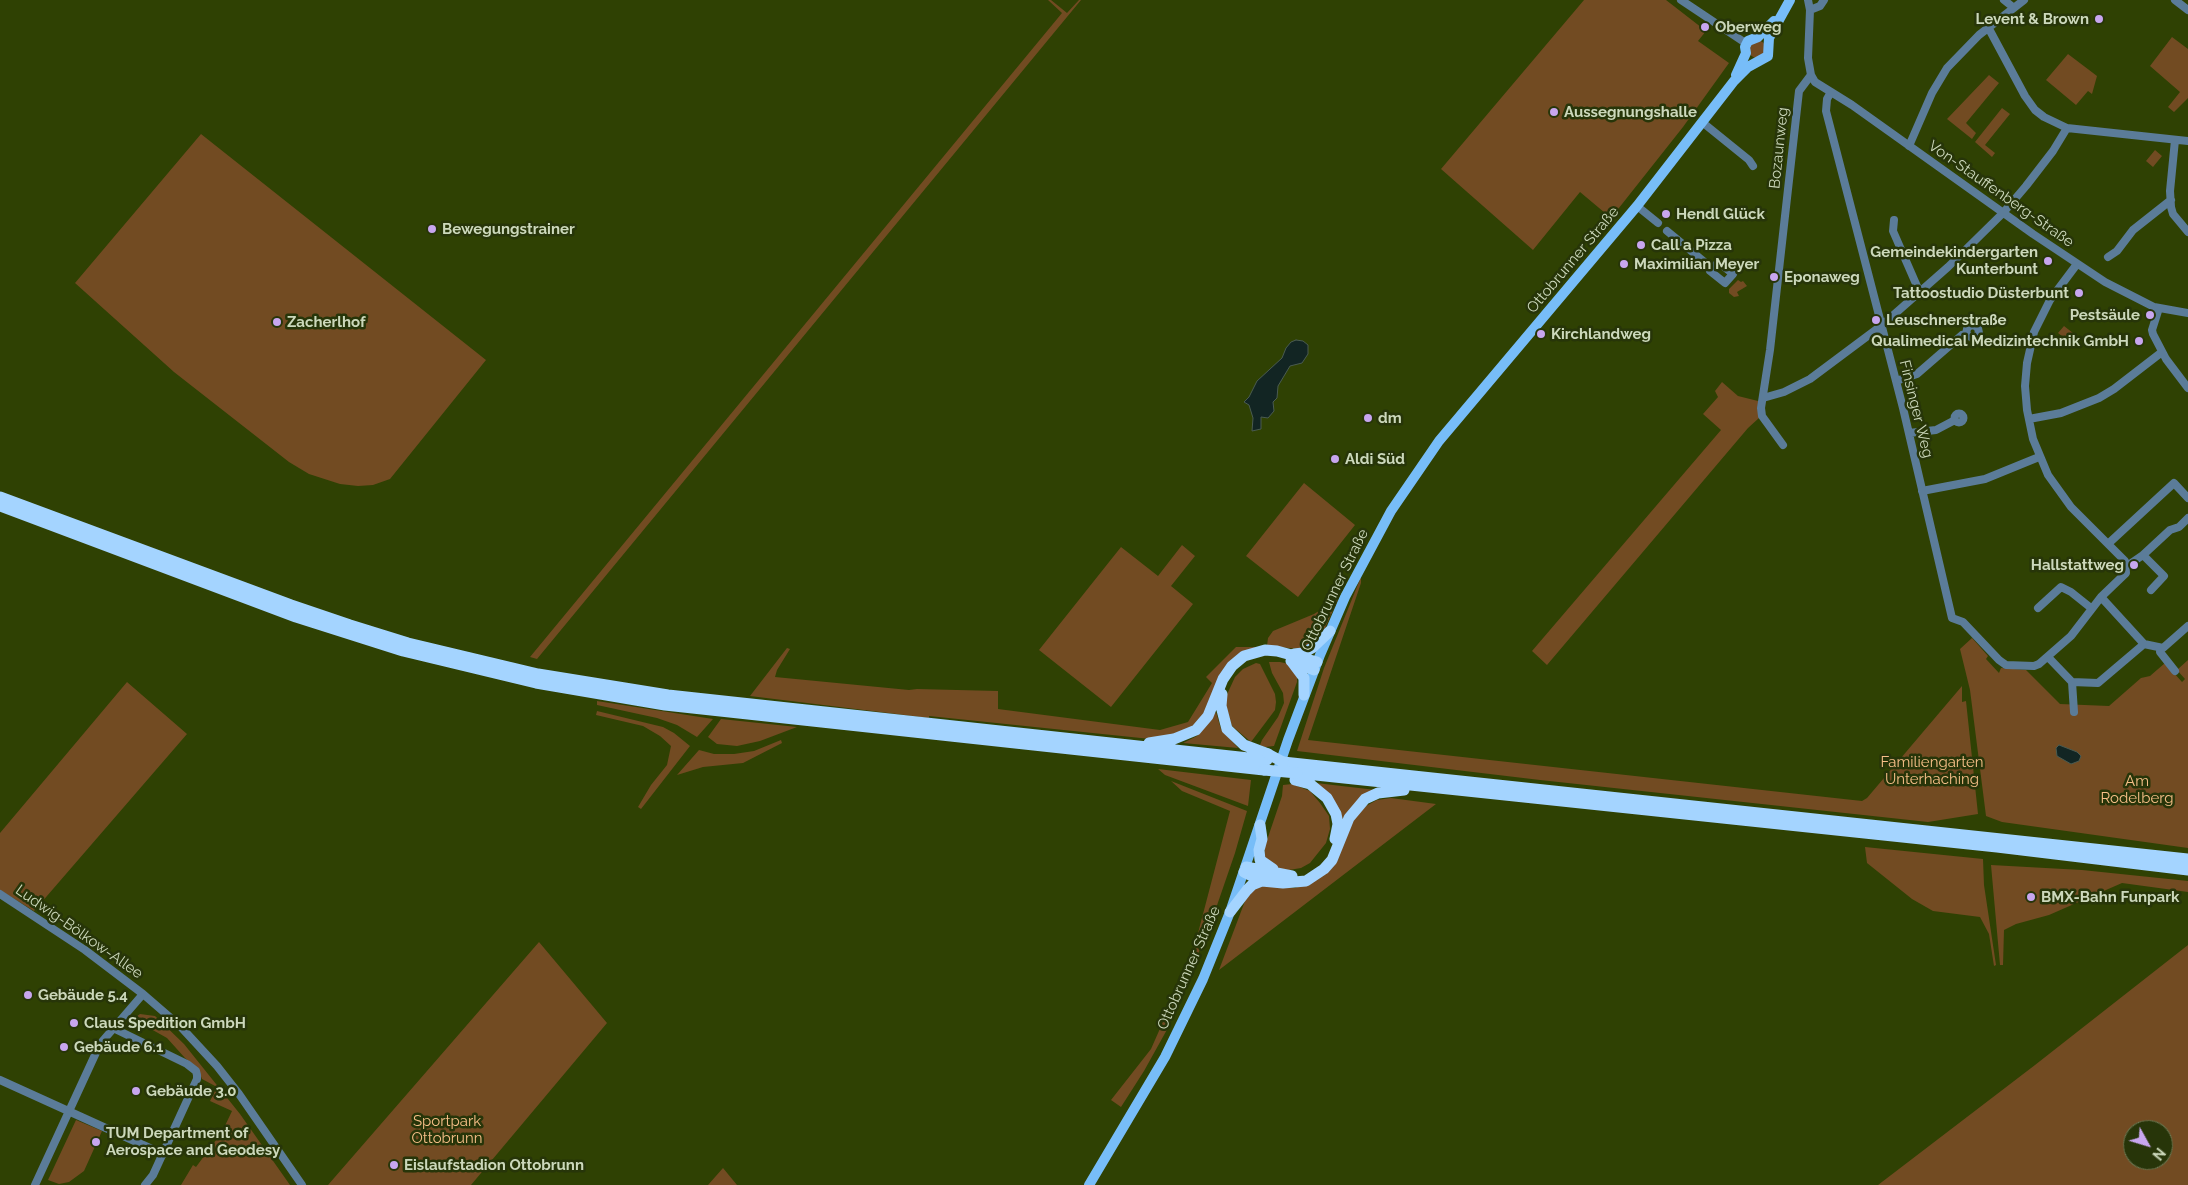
<!DOCTYPE html>
<meta charset="utf-8">
<style>
body{margin:0}
#map{position:relative;width:2188px;height:1185px;overflow:hidden;background:#2f4103;font-family:Raleway,sans-serif}
canvas{display:block}
.north{position:absolute;left:2123px;top:1120px;width:50px;height:50px;box-sizing:border-box;background:#273509;border:1px solid #697650;border-radius:50%;rotate:129deg;font-size:14px;font-weight:700;line-height:20px;text-align:center;color:#ccd8bb}
.north::after{content:'';display:block;margin:auto;width:18px;height:22px;background:#c8a6ef;clip-path:polygon(50% 0,100% 100%,50% 72%,0 100%)}
</style>
<div id="map">
<canvas width="2188" height="1185"></canvas>
<div class="north">N</div>
</div>
<script>
const g = document.querySelector('canvas').getContext('2d');
g.lineJoin = 'round';
function fill(path, color) { g.fillStyle = color; g.fill(path, 'evenodd'); }
const shape = rows => new Path2D(rows.map(r => 'M' + r).join(''));
function strokePath(path, color, width, dash) { g.strokeStyle = color; g.lineWidth = width; g.lineCap = dash ? 'butt' : 'round'; g.setLineDash(dash || []); g.stroke(path); }
function write(font, color, halo, rows, align = 'center') {
  g.font = font + ' Raleway,sans-serif'; g.lineWidth = 5; g.setLineDash([]); g.textBaseline = 'middle'; g.strokeStyle = halo; g.fillStyle = color; for (const [text, x, y, turn = 0] of rows) {
    g.save(); g.translate(x, y); g.rotate((+turn || 0) * Math.PI / 180); g.textAlign = isNaN(turn) ? turn : align; if (halo) g.strokeText(text, 0, 0); g.fillText(text, 0, 0); g.restore();
  }
}
fill(shape([
 [1048,0,1051,0,1067,13,1079,0,1081,0,537,659,530,657,1062,13],
 [1584,0,1666,0,1706,31,1698,41,1729,63,1683,127,1611,218,1580,192,1533,250,1441,169],
 [2172,37,2188,49,2188,98,2174,112,2168,107,2180,92,2150,66],
 '1748 49a9 9 0 1 1 18 0a9 9 0 1 1-18 0Z',
 [2068,54,2097,76,2092,94,2088,91,2076,105,2046,80],
 [1989,75,1999,83,1966,123,1976,133,1972,139,1947,119],
 [2002,108,2010,114,1985,145,1995,153,1992,157,1975,142],
 [201,134,486,360,390,479,373,485,358,486,340,484,309,474,289,462,174,372,75,283],
 [2155,150,2162,156,2153,167,2146,161],
 [1738,280,1741,282,1743,281,1747,286,1737,292,1739,296,1734,297,1729,293,1729,289],
 [2064,326,2073,333,2067,340,2058,333],
 [1722,382,1738,396,1758,401,1759,418,1748,428,1547,665,1532,651,1721,430,1703,414,1718,397,1715,391],
 [1304,483,1355,525,1298,597,1246,556],
 [1182,545,1195,556,1171,586,1193,604,1111,707,1039,650,1121,547,1158,576],
 [1361,577,1361,583,1308,740,1862,801,1867,798,1962,686,1962,702,1966,701,1978,814,1928,822,1540,780,1297,751,1324,668],
 [1338,599,1325,628,1316,639,1300,649,1267,646,1268,638,1273,631,1314,614],
 [1972,638,1988,656,1986,659,1999,673,2001,668,2026,670,2060,704,2109,706,2141,678,2150,676,2165,663,2182,682,2185,679,2177,670,2188,660,2188,848,2002,822,1986,816,1970,690,1960,649],
 [1236,647,1256,647,1243,655,1201,723,1160,740,929,716,929,718,750,696,787,648,790,649,777,670,775,677,909,690,917,689,998,691,998,709,1160,730,1188,722,1212,683,1206,677],
 [1269,662,1280,662,1289,664,1297,674,1297,682,1274,746,1265,747,1260,745,1262,740,1278,717,1284,703,1283,693,1272,673],
 [1256,663,1260,664,1275,694,1276,702,1275,710,1251,742,1232,726,1224,701,1235,677,1243,669],
 [127,682,187,734,34,911,0,890,0,833],
 [597,701,713,719,697,737,677,725,657,718,597,705],
 [597,711,663,727,674,733,690,746,641,809,638,807,651,785,667,765,671,746,660,736,643,726,596,715],
 [1216,712,1221,729,1238,748,1183,743,1197,736],
 [721,719,797,727,760,741,737,746,717,744,708,737],
 [781,740,782,743,743,763,703,767,677,775,699,750,714,754,734,754,754,751],
 [1158,769,1251,780,1248,806,1165,775],
 [1171,781,1247,811,1235,853,1213,917,1169,1026,1144,1071,1121,1107,1111,1100,1151,1049,1192,956,1230,811,1182,791],
 [1316,783,1376,790,1342,824],
 [1292,784,1310,791,1320,803,1329,816,1330,829,1326,843,1310,863,1301,868,1289,870,1279,869,1264,858,1265,846,1282,796,1283,785],
 [1391,798,1436,804,1219,970,1245,901,1255,888,1267,885,1295,888,1318,878,1356,816,1366,806,1377,800],
 [1865,847,1983,859,1984,885,1996,965,1994,966,1989,934,1980,917,1933,911,1912,899,1867,863],
 [1991,865,2082,870,2188,881,2188,892,2122,883,2049,915,2016,924,2004,930,2003,965,2000,965],
 [539,942,607,1023,471,1185,328,1185],
 [2188,945,2188,1185,1878,1185,2035,1065],
 [2133,1130,2163,1130,2163,1160,2133,1160],
 [140,1014,155,1016,184,1044,240,1114,290,1185,181,1185,193,1165,196,1167,222,1132,232,1111,210,1101,217,1087,202,1079,198,1069,185,1058,167,1038,133,1019],
 [76,1120,102,1131,84,1171,69,1182,59,1184,48,1180],
 [723,1168,737,1185,708,1185]
]), '#724b22');
const water = shape([
 [1296,340,1303,341,1308,345,1308,354,1302,363,1290,366,1278,386,1277,398,1273,402,1274,411,1268,418,1261,417,1261,429,1252,431,1253,418,1249,405,1244,402,1249,397,1257,381,1282,358,1286,348,1291,342,1296,340],
 [2059,745,2077,752,2081,756,2079,761,2071,764,2057,756,2056,748,2059,745]
]);
fill(water, '#122523');
strokePath(water, '#4a5b51', 1);
strokePath(shape([
 [1681,0,1747,44],
 [1808,0,1810,10,1808,58,1811,75,1815,82,1852,105,2033,234,2105,282,2154,307,2188,313],
 [2004,0,2014,8],
 [2175,0,2188,10],
 [1810,10,1820,6,1824,0],
 [1988,27,2025,96,2035,110,2044,117,2067,128,2188,141],
 [1831,92,1827,99,1826,111,1903,408,1952,618,1963,622,1999,660,2006,665,2034,666,2039,664,2071,636,2101,597,2126,573,2125,561,2071,507,2048,475,2033,439,2027,410,2025,386,2027,363,2034,332,2050,300,2077,264],
 [1702,122,1749,160,1753,166],
 [2175,140,2170,191,2171,207,2173,214,2188,232],
 [1909,146,1932,93,1947,68,1979,35,2024,0],
 [1637,206,1658,223],
 [1894,220,1893,231,1920,293],
 [1667,231,1713,269,1710,271,1725,283,1733,274,1718,262,1713,269],
 [2108,257,2117,251,2133,230,2171,200],
 [2159,308,2152,330,2153,334,2166,359,2188,388],
 [1896,381,1917,374,1962,335,1966,334,1972,338,1976,337,1979,333,1978,328,1974,325,1969,326,1967,329,1966,334],
 [1763,398,1784,392,1810,379,1881,326,1948,267,2003,213,2026,186,2053,151,2067,128],
 '1954.5 418a4.5 4.5 0 1 1 9 0a4.5 4.5 0 1 1-9 0Z',
 [2029,419,2061,413,2099,398,2114,389,2162,352],
 [1909,433,1936,430,1955,420],
 [1783,445,1762,416,1761,408,1770,350,1799,91,1811,75],
 [1922,491,1985,479,2039,457],
 [2109,543,2174,483,2188,498],
 [2127,566,2143,555],
 [2151,590,2164,576,2143,555,2170,530,2179,527,2188,518],
 [2101,597,2144,644],
 [2038,608,2061,587,2071,592,2091,608],
 [2144,644,2163,648,2188,626],
 [2161,648,2160,652,2175,671],
 [2048,657,2072,682],
 [2074,712,2072,682,2098,683,2144,644],
 [0,894,85,950,143,994,180,1026,217,1066,239,1094,302,1185],
 [113,1028,187,1064,196,1071,197,1075,197,1079,153,1175,145,1185],
 [0,1080,163,1154],
 [35,1185,100,1044,143,994]
]), '#5b7c99', 8);
strokePath(shape([
 [1736,75,1746,53,1745,47,1748,41,1758,37,1774,21],
 [1089,1185,1165,1057,1203,979,1230,912,1288,740,1320,655,1345,597,1391,511,1439,441,1637,206,1734,81,1748,67,1768,56,1769,38,1790,0]
]), '#77bdf8', 10);
strokePath(shape([
 [0,497,291,605,350,625,408,643,538,674,668,695,1267,760],
 [0,506,296,617,403,651,536,683,665,705,1264,770],
 [1294,654,1303,653,1312,648,1330,631],
 [1291,661,1314,670],
 [1292,662,1304,678,1304,695],
 [1222,694,1221,706,1227,729,1244,745,1268,754],
 [1149,743,1174,739,1196,730,1208,716,1223,679,1232,666,1244,656,1265,650,1277,651,1317,662],
 [1283,762,2188,859],
 [1297,773,1997,847,2188,870],
 [1295,780,1310,784,1327,798,1336,814,1338,824,1335,839],
 [1260,825,1262,839,1259,850,1260,860,1273,869],
 [1246,867,1292,876],
 [1244,872,1262,881,1283,883,1306,881,1324,869,1332,860,1349,818,1365,799,1378,793,1404,790],
 [1230,912,1247,890,1252,885,1262,881]
]), '#a4d4ff', 11);
strokePath(shape([
 [1268,754,1283,762],
 [1264,770,1297,773]
]), '#a4d4ff', 11);
for (const [x, y, r, color] of [
 [2099,19,5,"#c8a6ef"],
 [1705,27,5,"#c8a6ef"],
 [1554,112,5,"#c8a6ef"],
 [1666,214,5,"#c8a6ef"],
 [432,229,5,"#c8a6ef"],
 [1641,245,5,"#c8a6ef"],
 [2048,261,5,"#c8a6ef"],
 [1624,264,5,"#c8a6ef"],
 [1774,277,5,"#c8a6ef"],
 [2079,293,5,"#c8a6ef"],
 [2150,315,5,"#c8a6ef"],
 [1876,320,5,"#c8a6ef"],
 [277,322,5,"#c8a6ef"],
 [1541,334,5,"#c8a6ef"],
 [2139,341,5,"#c8a6ef"],
 [1368,418,5,"#c8a6ef"],
 [1335,459,5,"#c8a6ef"],
 [2134,565,5,"#c8a6ef"],
 [2031,897,5,"#c8a6ef"],
 [28,995,5,"#c8a6ef"],
 [74,1023,5,"#c8a6ef"],
 [64,1047,5,"#c8a6ef"],
 [136,1091,5,"#c8a6ef"],
 [96,1142,5,"#c8a6ef"],
 [394,1165,5,"#c8a6ef"]
]) { const dot = new Path2D(); dot.arc(x, y, r, 0, 2 * Math.PI); g.fillStyle = color; g.fill(dot); strokePath(dot, '#273509', 2); }
write('bold 15px', '#ccd8bb', '#273509', [
 ["Levent & Brown",2089,19,"right"],
 ["Oberweg",1715,27],
 ["Aussegnungshalle",1564,112],
 ["Hendl Glück",1676,214],
 ["Bewegungstrainer",442,229],
 ["Call a Pizza",1651,245],
 ["Gemeindekindergarten",2038,252,"right"],
 ["Kunterbunt",2038,269,"right"],
 ["Maximilian Meyer",1634,264],
 ["Eponaweg",1784,277],
 ["Tattoostudio Düsterbunt",2069,293,"right"],
 ["Pestsäule",2140,315,"right"],
 ["Leuschnerstraße",1886,320],
 ["Zacherlhof",287,322],
 ["Kirchlandweg",1551,334],
 ["Qualimedical Medizintechnik GmbH",2129,341,"right"],
 ["dm",1378,418],
 ["Aldi Süd",1345,459],
 ["Hallstattweg",2124,565,"right"],
 ["BMX-Bahn Funpark",2041,897],
 ["Gebäude 5.4",38,995],
 ["Claus Spedition GmbH",84,1023],
 ["Gebäude 6.1",74,1047],
 ["Gebäude 3.0",146,1091],
 ["TUM Department of",106,1133],
 ["Aerospace and Geodesy",106,1150],
 ["Eislaufstadion Ottobrunn",404,1165]
], 'left');
write('15px', '#ccd8bb', '#273509', [
 ["Bozaunweg",1779,148,-84],
 ["Von-Stauffenberg-Straße",2001,194,35],
 ["Ottobrunner Straße",1573,260,-50],
 ["Finsinger Weg",1916,409,76],
 ["Ottobrunner Straße",1335,590,-64],
 ["Ludwig-Bölkow-Allee",79,932,35],
 ["Ottobrunner Straße",1189,968,-66]
]);
write('15px', '#f7bf88', '#273509', [
 ["Familiengarten",1932,762],
 ["Unterhaching",1932,779],
 ["Am",2137,781],
 ["Rodelberg",2137,798],
 ["Sportpark",447,1121],
 ["Ottobrunn",447,1138]
]);
</script>
